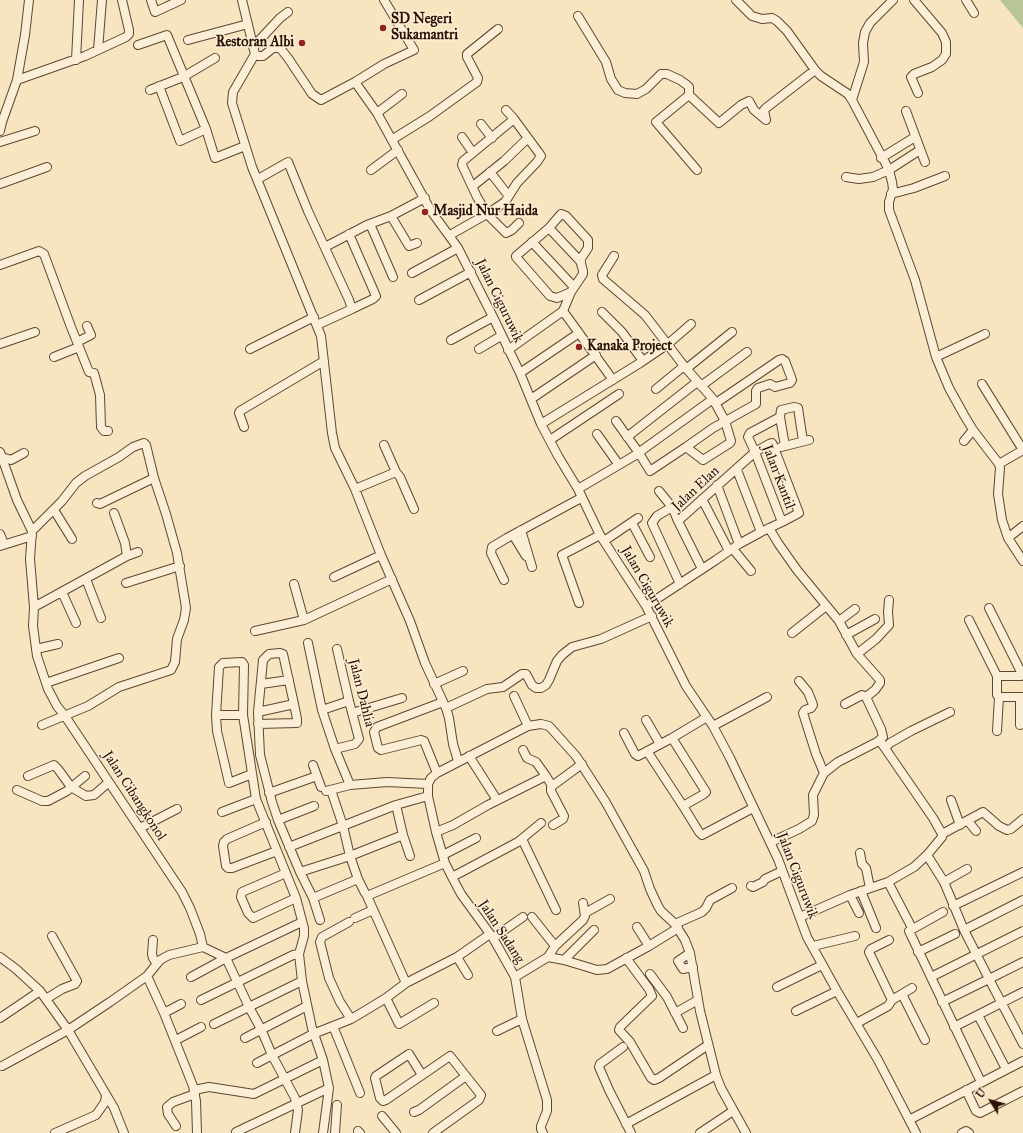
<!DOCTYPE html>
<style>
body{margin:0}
#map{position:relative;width:1023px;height:1133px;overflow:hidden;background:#f7e5c0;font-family:"IM FELL Great Primer",serif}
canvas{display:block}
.north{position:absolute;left:971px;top:1081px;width:40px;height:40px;-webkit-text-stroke:3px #faeed6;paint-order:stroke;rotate:307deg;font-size:11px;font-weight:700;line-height:16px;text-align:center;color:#2b1103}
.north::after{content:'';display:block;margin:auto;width:14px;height:18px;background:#2b1103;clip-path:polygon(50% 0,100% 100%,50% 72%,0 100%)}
</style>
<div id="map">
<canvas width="1023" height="1133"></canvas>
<div class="north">U</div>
</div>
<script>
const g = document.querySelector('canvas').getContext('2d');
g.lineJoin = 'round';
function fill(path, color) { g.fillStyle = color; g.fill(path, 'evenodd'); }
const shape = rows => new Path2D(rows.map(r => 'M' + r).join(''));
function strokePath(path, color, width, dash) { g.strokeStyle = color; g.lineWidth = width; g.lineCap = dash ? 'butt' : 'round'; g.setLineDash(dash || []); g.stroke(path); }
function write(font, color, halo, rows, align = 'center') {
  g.font = font + ' "IM FELL Great Primer",serif'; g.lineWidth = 3; g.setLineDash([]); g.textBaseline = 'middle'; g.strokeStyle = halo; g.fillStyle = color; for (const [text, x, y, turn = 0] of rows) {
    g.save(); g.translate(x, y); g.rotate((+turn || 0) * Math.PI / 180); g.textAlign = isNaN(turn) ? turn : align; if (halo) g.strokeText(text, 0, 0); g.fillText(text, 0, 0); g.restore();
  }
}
fill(shape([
 [1000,0,1023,0,1023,28]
]), '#b8c596');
const minor = shape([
 [151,0,155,12,181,0],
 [242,0,255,54,258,56,263,56,273,48,280,48,288,58,312,94,321,100,355,82,384,64,414,50,384,0],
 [736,0,752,16,762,19,772,18,777,21,787,31,815,70,821,76,848,94,852,100,889,170,892,182,893,189,889,202,889,210,915,280,936,357,949,388,964,415,973,430,999,464,1000,468,998,494,1002,520,1008,538,1023,561],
 [914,0,942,33,946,42,946,54,942,60,932,67,914,74,911,77,918,93],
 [966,0,974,13],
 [578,16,606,62,611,79,618,90,625,93,637,94,646,89,661,74,667,74,680,80,687,85,689,87,689,95,719,123,741,105,749,101,754,110,766,120,764,110,766,108,815,70],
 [188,40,248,24],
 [138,45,167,35,206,129,215,158,245,146],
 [253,47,280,18,288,12],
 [98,50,102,0],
 [255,54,233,92,232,103,252,167,321,336,332,433,335,448,355,489,381,555,410,621,425,663,446,708,449,718,453,744,458,761],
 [76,60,79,0],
 [17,80,85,56,126,37,129,34,129,30,122,0],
 [355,82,377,113,431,211,458,248,493,317,520,373,541,424,558,456,578,489,600,535,646,606,686,686,713,726,730,758,778,859,807,937,837,991,878,1060,916,1133],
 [159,86,180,141,206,129],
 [150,90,183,77,215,58],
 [689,95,656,122,697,170],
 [852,100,864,62,863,43,865,32,870,23,893,0],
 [506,110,514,119],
 [906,111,925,162],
 [377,113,402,94],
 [481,124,492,138],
 [0,131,2,122,17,80,25,35,29,0],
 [462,137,473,153],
 [393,139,430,116,477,82,478,78,467,57,467,54,498,29],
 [0,142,35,131],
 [881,158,915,137],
 [371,170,398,150],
 [490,172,508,195],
 [846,177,859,179,873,177,889,170,920,150],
 [258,179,288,162,308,211,349,300,352,309,317,325],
 [0,184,47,167],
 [473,186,504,161,528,138],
 [891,194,914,188,945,176],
 [391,216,409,246,417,243],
 [370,224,393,277],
 [549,228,581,262],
 [349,234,376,296,373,299,352,309],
 [450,235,487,214,477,197,462,165,463,161,514,119,539,153,541,156,537,162,517,183,505,202,487,214,506,233,512,230,519,223],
 [532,242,574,287],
 [325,247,367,225,391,216,425,198],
 [614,256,602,275,603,279,645,315,684,366,713,399,725,421,731,441,730,443,703,460,686,447,650,471,639,453,616,421],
 [0,265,39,251,44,254,71,327,89,372,94,373,100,395,101,427,104,431,108,431],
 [412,273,458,248],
 [419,300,471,272],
 [563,311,613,380],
 [602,312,622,332,643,361],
 [451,340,493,317],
 [77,342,91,335,87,326],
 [0,344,35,332],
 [250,349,314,317],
 [479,349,501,336],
 [508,350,563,311,571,292,583,274,583,271,580,260,588,248,588,240,566,216,561,214,549,228,516,256,516,257,550,296,557,298,571,292],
 [54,357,79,347],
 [936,357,985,334],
 [686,369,732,332],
 [520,373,579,333],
 [982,384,1023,450],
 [701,386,747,352],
 [656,389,684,366],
 [531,399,596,355],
 [780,417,781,410,794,407,798,408,803,441],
 [541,424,640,363,668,344,691,324],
 [244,427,239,413,240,411,324,361],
 [597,434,619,465],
 [627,437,697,382],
 [550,440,619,394],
 [964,441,973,430],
 [384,445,396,472],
 [686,447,713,428,756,404,756,391,758,388,770,384,775,387,790,383,792,380,791,377,785,361,782,359,779,360,716,403],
 [781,447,809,440],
 [0,452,17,500,32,531,30,559,34,607,33,626,37,656,48,689,57,706,65,716,182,892,190,908,200,934,203,947,226,958,249,1007,261,1029,272,1055,295,1098,298,1110,295,1133],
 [3,459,5,458,11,460,24,453],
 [999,464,1023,450],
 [737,470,761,532],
 [717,485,739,544],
 [355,489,396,472,400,477,414,509],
 [578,489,634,456,713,399],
 [659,491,672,507],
 [702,499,729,551],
 [97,503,100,504,154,478],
 [54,510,72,539],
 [678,521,672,507,657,516,652,523,680,584],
 [782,522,755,452,748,437,750,433,780,417,785,446],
 [632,523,650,557],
 [769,528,778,543,797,570,839,621,857,654,880,680,880,683,875,690,866,697,881,729,883,737,877,742,838,762,824,773,813,795,814,815,812,821,799,829,771,842],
 [521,530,532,567],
 [32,531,62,501,76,483,85,476,119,457,133,447,144,443,146,445,154,478,166,514,177,553,186,608,184,620,177,639,175,662,171,670,119,687,88,706,42,725],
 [0,534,4,544],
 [513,535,526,556],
 [1008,538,1023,526],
 [604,541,638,518],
 [0,546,32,536],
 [733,549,751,571],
 [127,556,138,552],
 [334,577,381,555],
 [86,579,101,618],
 [504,580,491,553,492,547,507,538,581,498],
 [126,583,180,566],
 [294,584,304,620],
 [62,592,76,623],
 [579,603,562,555,600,535],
 [646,606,716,560,739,544,761,532,782,522,799,513,773,445,772,443,769,444,755,452,678,521,702,569],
 [34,607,127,556,125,543,114,513],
 [989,608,1022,674,1021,676,997,676],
 [969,620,997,676,997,695,999,697,1023,697],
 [839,621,855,609],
 [255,631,304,620,392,579],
 [792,633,826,606],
 [846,635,875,619],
 [308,643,322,710,335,749,350,785],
 [36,649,58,644],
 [857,654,876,639,889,625,888,612,889,600],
 [799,681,808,692,812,702,813,705,811,708,805,710,803,713,816,754,824,773],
 [46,683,119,658],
 [261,684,289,680],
 [434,684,463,671],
 [514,696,528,726],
 [845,704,862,695,866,697],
 [446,708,487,689,503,687,522,674,526,674,532,685,536,688,541,688,546,685,549,680,557,661,562,655,572,647,601,639,652,616],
 [322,710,349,701],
 [258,712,294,704,283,654,280,653,269,654,263,660,258,712,260,755,272,802,278,820,300,872,313,898,320,920],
 [352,713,402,698],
 [216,715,219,667,223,663,242,662,244,665,243,715,256,799,296,898,304,928,304,936,299,954,302,981,312,1028,323,1060,329,1088,323,1133],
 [243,715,216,715,217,731,229,783,252,774],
 [646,720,660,744],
 [258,724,297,723,297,719,294,704],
 [1020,725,1020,697],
 [713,726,767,697],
 [997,731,999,697],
 [624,733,635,754,638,756,672,738,707,717],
 [885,748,890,743,911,731,950,712],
 [335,749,355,744,359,739,349,701,337,649],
 [523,750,527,758,536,762,546,776],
 [647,751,683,806,704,794,706,792,672,738],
 [469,756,497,800],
 [313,765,321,787],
 [437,773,424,741,421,740,381,750,378,748,374,732,377,727,443,702],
 [28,776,54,765,58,769,71,787,86,796,94,795,109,782],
 [552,786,551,788,551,791,564,816,563,819,553,825],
 [17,790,42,801,48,801,67,791,85,776],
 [331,790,343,826,350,856,358,879,365,893],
 [326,791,350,785,387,782,428,784],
 [269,793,317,776],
 [951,800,960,825],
 [683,806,699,832,702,835,753,808],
 [222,812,256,799],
 [278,820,314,806],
 [968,821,976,831],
 [266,822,227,839,224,842,223,846,226,866,228,868,232,868,277,851],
 [140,828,177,809],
 [436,832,453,825,488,805,546,776,552,786,582,764],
 [942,834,983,812,999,826,1007,830,1011,829,1023,819],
 [403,835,410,856],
 [522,839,556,910],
 [289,847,396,805,428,796],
 [860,853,862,864,866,868,870,888],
 [443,855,476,838],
 [927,855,944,882,964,930,989,979,942,1002],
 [300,872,350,856,403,835,396,805],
 [286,873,242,892,241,897,248,913,253,918,296,898],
 [452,877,518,842,541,823],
 [888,882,912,928],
 [944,882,967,869],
 [751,886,753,887,763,882,765,879,782,871],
 [861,891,876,928],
 [850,895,859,913],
 [313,898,358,879],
 [953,906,1023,872],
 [943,912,909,931,981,1082],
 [585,913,610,899],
 [532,917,555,946],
 [800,917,850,895,888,882,914,867,927,855,942,837,942,834,933,818,880,741],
 [355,918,373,910],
 [349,922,322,937,320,942,329,978,340,1002,351,1019],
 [675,924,702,912,706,908,710,900,732,888],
 [637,927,649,946],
 [964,930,1023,900],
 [493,938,523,917],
 [153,940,152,954,153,958,156,963],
 [889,940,871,949,869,952,892,1000],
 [813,946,855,936],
 [918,952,955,934],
 [690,953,678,961,683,969,693,967],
 [0,957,16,969,40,991,68,1030,114,1108,124,1133],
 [457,957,468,975],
 [548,957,555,946,583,920,585,916,583,903],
 [626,958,649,989,652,996,620,1027,619,1030,630,1042,651,1078,654,1080,659,1078,708,1045],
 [564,960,594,930],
 [1023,962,989,979,1023,1044],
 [650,974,667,997,683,1028],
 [147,976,164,1013,193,1086,196,1101,197,1133],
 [191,977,226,958,302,922],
 [515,977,548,957,564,960,597,970,607,969,649,946,678,928],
 [931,977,1023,931],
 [406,983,367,896,445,863],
 [777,987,822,965],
 [902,994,925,1040],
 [386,998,399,1024,434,1003],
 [46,999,62,989,75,984,77,981,52,936],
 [201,1000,293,955,299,954],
 [796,1011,837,991],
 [164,1013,181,1004],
 [675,1013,698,1000],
 [978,1015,1006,1069],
 [0,1018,40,991],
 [857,1023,888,1006,892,1000,912,988],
 [214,1024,302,981],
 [333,1026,360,1093],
 [954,1027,1023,992],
 [497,1031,522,1019],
 [245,1038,307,1006],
 [176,1040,201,1027],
 [623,1047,600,1064,599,1067,609,1090,631,1133],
 [257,1063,313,1034,351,1019,363,1012,386,998,406,983,457,957,490,934],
 [2,1066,68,1030,110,1002,147,976,160,960,169,955,203,947],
 [422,1075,409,1054,376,1076,375,1078,380,1098,383,1101,386,1100,450,1056,481,1095,479,1100,433,1133],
 [194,1090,209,1087,254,1094,323,1060],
 [966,1090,976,1111,980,1113,1023,1091],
 [414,1112,419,1110,466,1076],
 [382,1116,396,1133],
 [909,1120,1023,1061],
 [626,1124,716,1075],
 [176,1126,168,1114,167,1107,173,1102,195,1094],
 [358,1131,360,1133],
 [236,1132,329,1088],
 [55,1133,96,1115,105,1102,106,1095],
 [335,1133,337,1105],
 [543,1133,541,1129,541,1126,547,1111,547,1100,522,1019,515,977,493,938,461,894,452,877,445,863,436,832,428,796,428,784,431,778,437,773,528,726,541,724,549,726,576,756,605,801,644,871,650,889,658,906,661,911,675,924,685,940,690,953,700,1011,716,1075,721,1088,746,1133],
 [700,1133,733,1111],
 [962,1133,966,1131,969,1133]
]);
strokePath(minor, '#5e4632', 10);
strokePath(minor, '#faeed6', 8);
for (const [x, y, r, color] of [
 [383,28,4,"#8f2418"],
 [302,43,4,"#8f2418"],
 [425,212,4,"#8f2418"],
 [579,347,4,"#8f2418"]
]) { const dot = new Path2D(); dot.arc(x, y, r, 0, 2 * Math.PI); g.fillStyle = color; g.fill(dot); strokePath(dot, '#faeed6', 1.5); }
write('bold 14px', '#2b1103', '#faeed6', [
 ["SD Negeri",391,20],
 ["Sukamantri",391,36],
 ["Restoran Albi",294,43,"right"],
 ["Masjid Nur Haida",433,212],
 ["Kanaka Project",587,347]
], 'left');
write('14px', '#2b1103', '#faeed6', [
 ["Jalan Ciguruwik",499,301,64],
 ["Jalan Kantil",778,477,69],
 ["Jalan Elan",696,489,-43],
 ["Jalan Ciguruwik",647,587,60],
 ["Jalan Dahlia",361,693,76],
 ["Jalan Cibangkonol",134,796,57],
 ["Jalan Ciguruwik",797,876,69],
 ["Jalan Sadang",501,932,57]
]);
</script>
